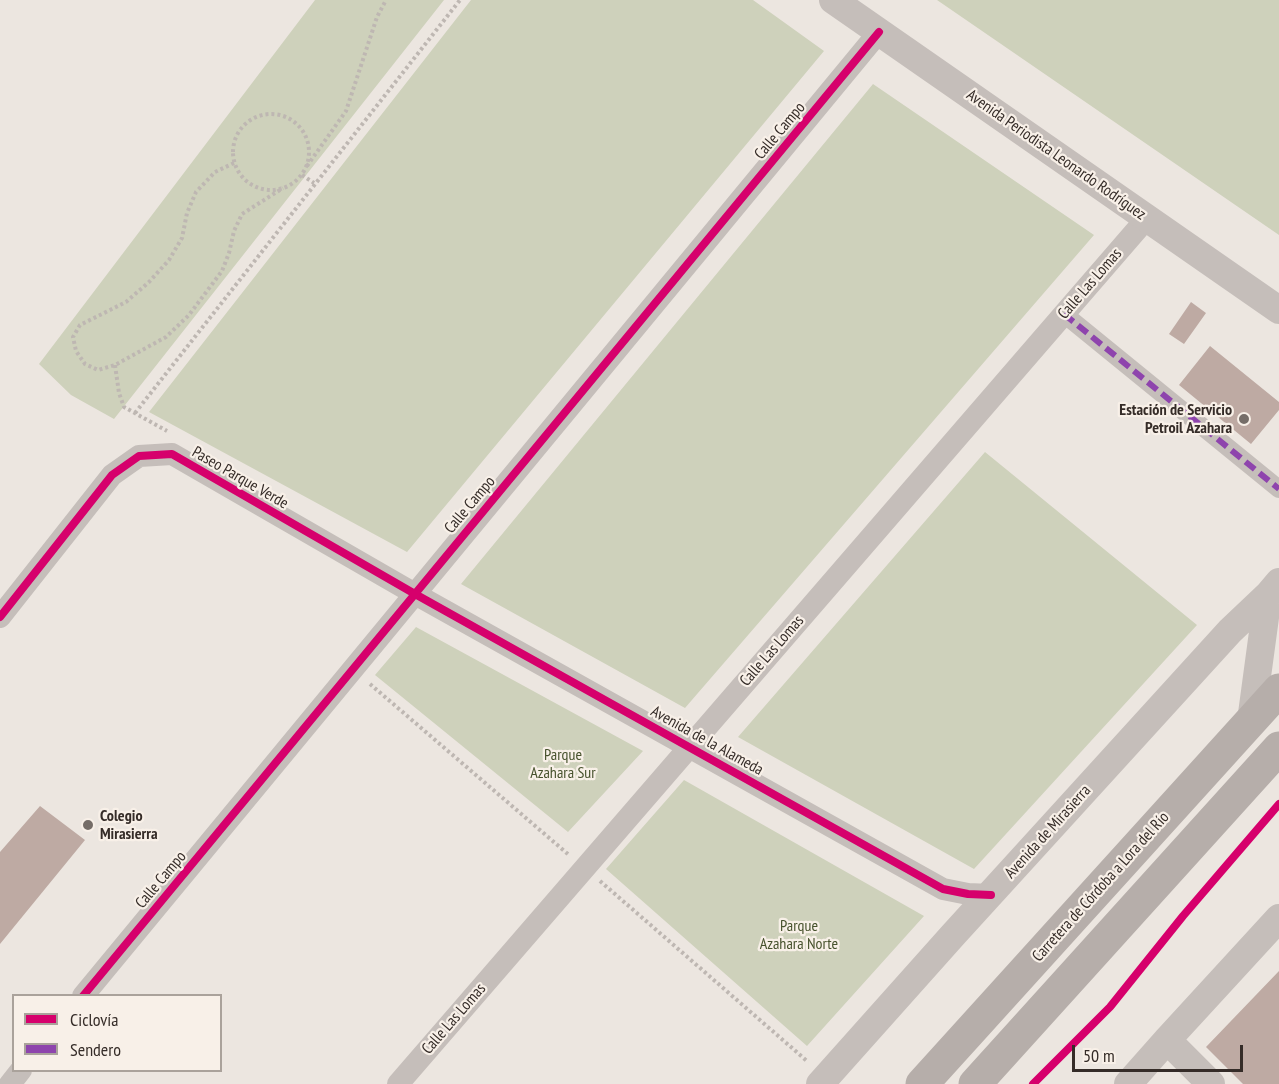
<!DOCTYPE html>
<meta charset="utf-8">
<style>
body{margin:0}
#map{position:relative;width:1279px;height:1084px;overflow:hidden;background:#ece6e0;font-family:"PT Sans Narrow",sans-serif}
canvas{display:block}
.legend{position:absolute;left:12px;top:994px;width:210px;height:78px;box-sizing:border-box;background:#f8f0e8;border:2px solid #aaa29b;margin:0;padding:8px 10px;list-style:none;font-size:18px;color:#352c28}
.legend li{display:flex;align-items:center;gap:12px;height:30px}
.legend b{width:30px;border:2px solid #aaa29b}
.scale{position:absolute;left:1072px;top:1045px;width:171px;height:27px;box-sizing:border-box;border:3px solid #352c28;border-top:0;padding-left:8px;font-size:18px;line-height:21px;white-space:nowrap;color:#352c28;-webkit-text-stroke:4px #f8f0e8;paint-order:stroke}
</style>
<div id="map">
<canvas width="1279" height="1084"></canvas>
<ul class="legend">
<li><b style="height:8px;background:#d6006c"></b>Ciclovía</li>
<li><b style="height:8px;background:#8e44ad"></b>Sendero</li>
</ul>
<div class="scale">50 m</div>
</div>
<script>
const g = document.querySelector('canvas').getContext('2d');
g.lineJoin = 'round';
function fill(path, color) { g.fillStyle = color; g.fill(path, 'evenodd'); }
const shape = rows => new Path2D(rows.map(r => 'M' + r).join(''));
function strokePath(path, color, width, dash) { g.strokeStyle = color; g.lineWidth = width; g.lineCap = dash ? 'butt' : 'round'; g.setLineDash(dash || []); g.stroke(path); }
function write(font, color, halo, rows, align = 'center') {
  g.font = font + ' "PT Sans Narrow",sans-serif'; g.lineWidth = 4.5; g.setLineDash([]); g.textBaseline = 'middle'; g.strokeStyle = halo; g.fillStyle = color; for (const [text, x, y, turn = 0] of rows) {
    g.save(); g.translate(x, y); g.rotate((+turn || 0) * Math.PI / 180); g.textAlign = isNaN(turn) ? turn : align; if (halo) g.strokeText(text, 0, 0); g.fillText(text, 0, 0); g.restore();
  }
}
fill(shape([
 [315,0,444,0,114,419,71,395,39,364],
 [471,0,753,0,824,51,407,552,149,412],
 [937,0,1279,0,1279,235],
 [873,84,1094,235,685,708,461,584],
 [985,452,1197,625,974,869,738,737],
 [416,627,643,751,568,832,375,675],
 [684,780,924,916,807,1046,606,869]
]), '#ced1bb');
fill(shape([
 [1191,302,1206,313,1184,344,1169,334],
 [1210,346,1279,402,1279,410,1251,444,1179,385],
 [40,806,85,840,0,944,0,852],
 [1279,971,1279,1084,1243,1084,1206,1047]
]), '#beaaa3');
strokePath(shape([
 '233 152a38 38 0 1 1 76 0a38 38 0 1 1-76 0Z',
 [234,163,215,172,196,192,187,213,182,238,169,260,149,282,126,302,80,325,73,337,76,351,85,364,98,370,115,365,166,337,189,315,222,271,229,253,234,231,242,214,283,188],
 [307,166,346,111,377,17,386,0],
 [302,175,314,183],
 [115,365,119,393,124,407,167,431],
 [135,413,460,0],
 [370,684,569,855],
 [600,881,807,1061]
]), '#beb7b2', 4, [3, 3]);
strokePath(shape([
 [1064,314,1279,489]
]), '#c5beba', 18);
strokePath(shape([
 [0,617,112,475,139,456,172,454,415,594,943,889,968,894,991,895],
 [83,996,879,32],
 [10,1084,21,1070],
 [398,1084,1147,218]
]), '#c5beba', 22);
strokePath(shape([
 [833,0,1279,310],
 [1251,721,1268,595],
 [1167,1040,1211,1084],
 [820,1084,953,935,1230,631,1268,595,1279,582],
 [1128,1084,1167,1040,1279,918]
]), '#c5beba', 28);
strokePath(shape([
 [922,1084,1279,690],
 [975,1084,1279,748]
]), '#b6aeaa', 33);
strokePath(shape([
 [1064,314,1279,489]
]), '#8e44ad', 6, [12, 6]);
strokePath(shape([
 [0,617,112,475,139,456,172,454,415,594,943,889,968,894,991,895],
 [83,996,879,32],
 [1033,1084,1110,1007,1183,916,1279,804]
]), '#d6006c', 8);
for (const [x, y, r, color] of [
 [1244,419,6,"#756d68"],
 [88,825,6,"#756d68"]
]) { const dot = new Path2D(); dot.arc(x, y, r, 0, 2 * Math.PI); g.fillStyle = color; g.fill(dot); strokePath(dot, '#f8f0e8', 2); }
write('16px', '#352c28', '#f8f0e8', [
 ["Calle Campo",780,131,-50],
 ["Avenida Periodista Leonardo Rodríguez",1056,155,35],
 ["Calle Las Lomas",1090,284,-49],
 ["Paseo Parque Verde",240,478,30],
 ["Calle Campo",470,505,-50],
 ["Calle Las Lomas",772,651,-49],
 ["Avenida de la Alameda",707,741,29],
 ["Avenida de Mirasierra",1048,832,-48],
 ["Calle Campo",161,880,-50],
 ["Carretera de Córdoba a Lora del Río",1101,887,-48],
 ["Calle Las Lomas",454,1019,-49]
]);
write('bold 16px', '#352c28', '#f8f0e8', [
 ["Estación de Servicio",1232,410],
 ["Petroil Azahara",1232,428],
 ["Colegio",100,816,"left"],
 ["Mirasierra",100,834,"left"]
], 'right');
write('16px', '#47522d', '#f8f0e8', [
 ["Parque",563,755],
 ["Azahara Sur",563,773],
 ["Parque",799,926],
 ["Azahara Norte",799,944]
]);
</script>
